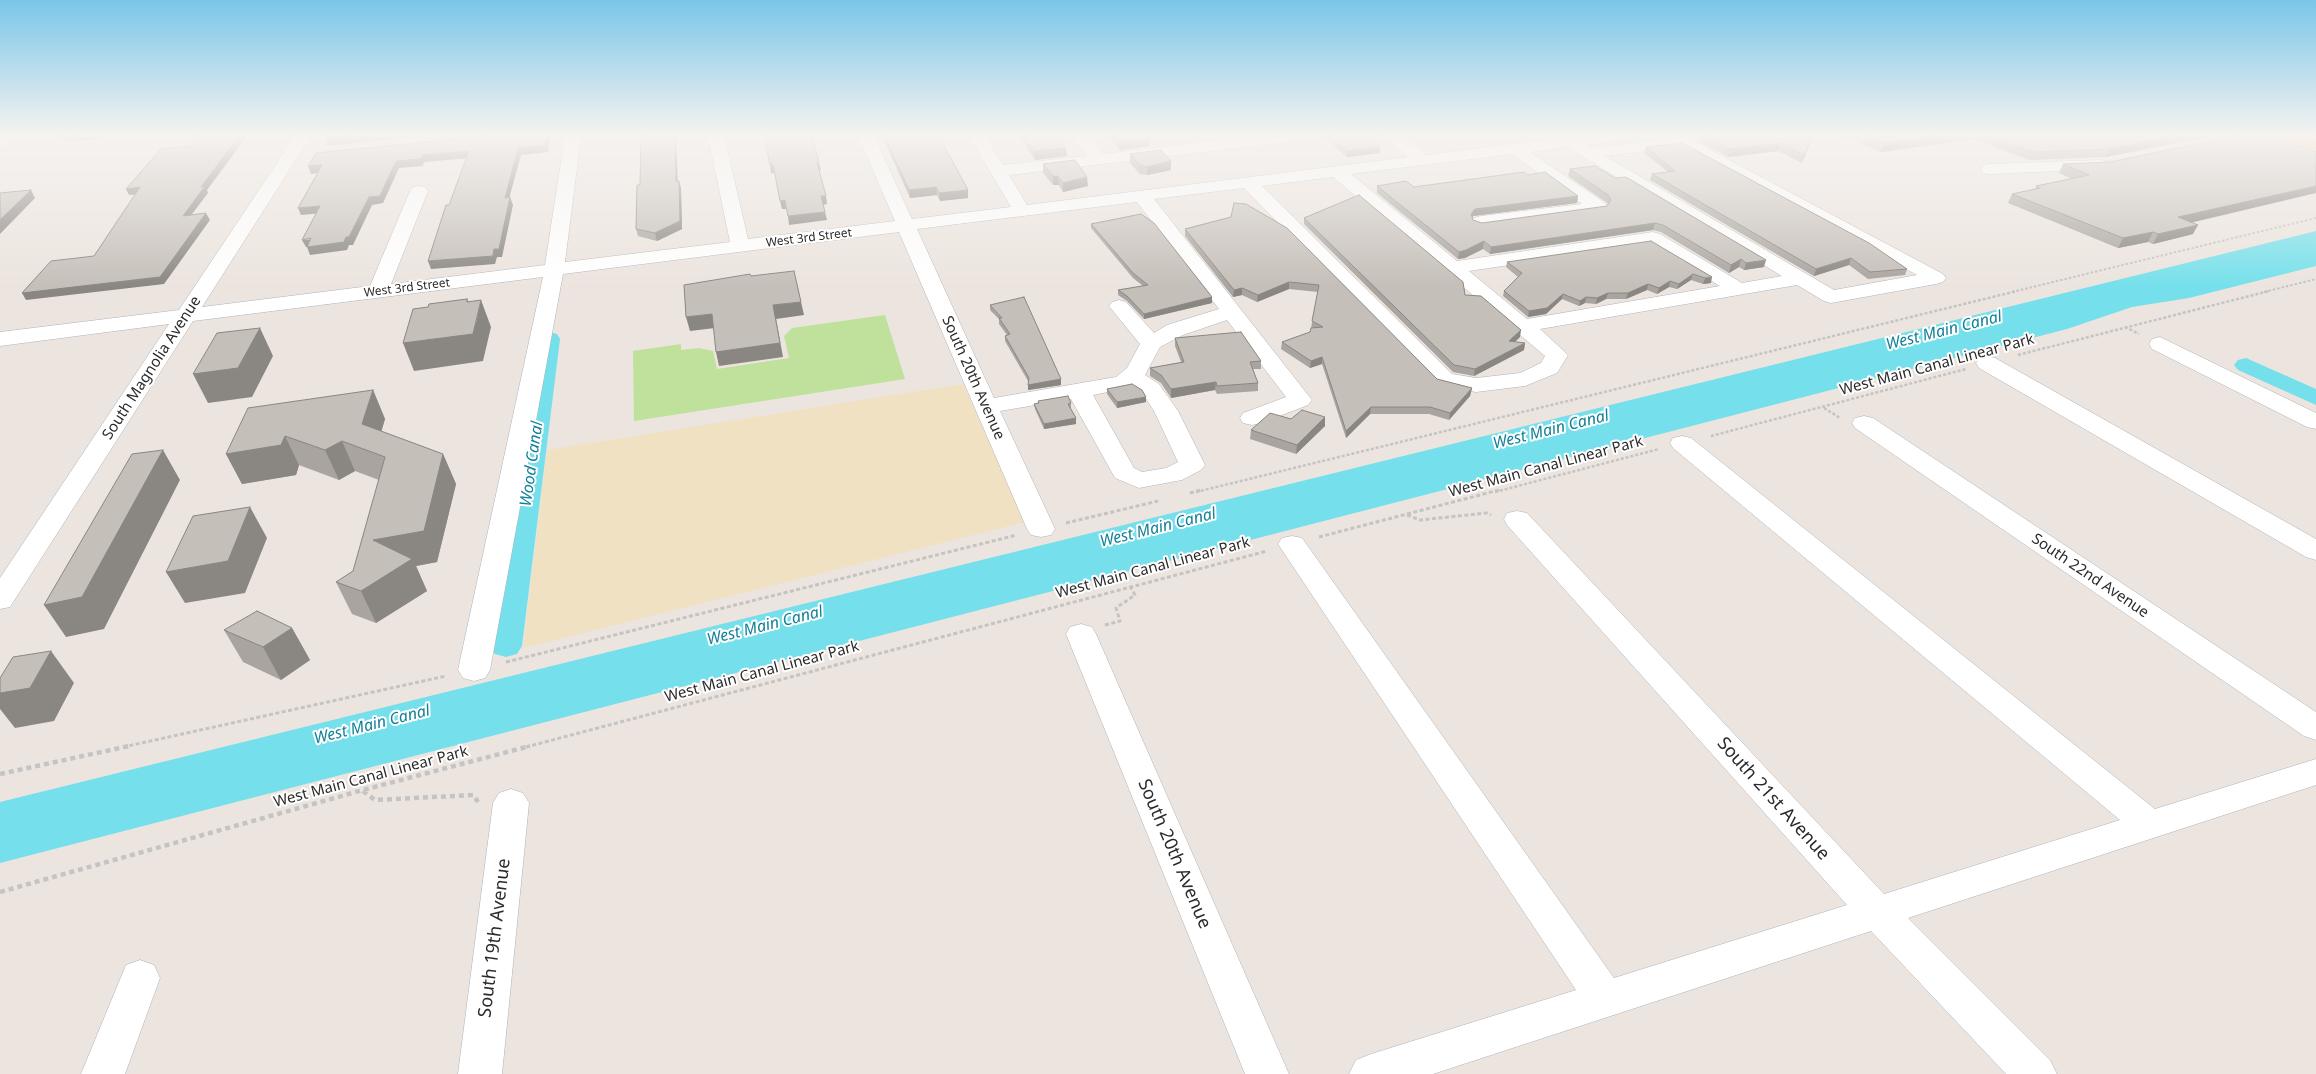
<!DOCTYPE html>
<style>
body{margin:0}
canvas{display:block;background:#ece4de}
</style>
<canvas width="2316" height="1074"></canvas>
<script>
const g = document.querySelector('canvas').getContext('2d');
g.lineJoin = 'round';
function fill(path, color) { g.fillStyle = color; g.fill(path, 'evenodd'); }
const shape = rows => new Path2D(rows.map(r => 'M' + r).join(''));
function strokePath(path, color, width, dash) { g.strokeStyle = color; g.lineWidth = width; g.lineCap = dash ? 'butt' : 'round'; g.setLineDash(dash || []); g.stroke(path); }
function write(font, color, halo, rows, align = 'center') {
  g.font = font + ' "Noto Sans",sans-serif'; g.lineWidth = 4; g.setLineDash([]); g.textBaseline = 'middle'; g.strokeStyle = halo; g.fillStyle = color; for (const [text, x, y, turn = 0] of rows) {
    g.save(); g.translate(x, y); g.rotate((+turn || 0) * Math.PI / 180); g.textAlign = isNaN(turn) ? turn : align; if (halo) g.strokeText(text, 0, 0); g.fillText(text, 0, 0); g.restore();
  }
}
fill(shape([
 [885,315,905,379,634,421,633,351,681,344,681,350,699,348,713,351,717,369,789,358,784,336,792,328]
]), '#bfe19c');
fill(shape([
 [963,384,1025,522,523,648,547,450]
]), '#f0e1c2');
fill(shape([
 [2316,231,2316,266,2189,298,2132,307,2067,329,0,863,0,802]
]), '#75e0eb');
fill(shape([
 [549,332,557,334,560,339,522,646,517,654,506,657,495,654,490,646,538,339,541,334,549,332],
 [2246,358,2316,389,2316,405,2238,370,2234,365,2238,360,2246,358]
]), '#75e0eb');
const minor = shape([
 [0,136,15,136,6,145,0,147,0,136],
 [295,136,311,136,202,307,370,286,410,191,413,187,419,186,425,187,428,191,391,284,545,265,565,136,581,136,565,262,730,242,708,136,724,136,748,239,895,221,858,136,874,136,912,219,1011,207,969,136,985,136,1003,165,1087,156,1073,136,1090,136,1103,154,1252,136,1296,137,1288,142,1009,175,1027,205,1409,157,1383,136,1402,136,1427,155,1575,136,1625,136,1617,141,1586,145,1592,148,1684,137,1690,139,1943,274,1946,278,1943,282,1936,284,1831,303,1824,301,1797,285,1540,329,1568,355,1557,373,1525,386,1476,392,1437,385,1244,188,1154,199,1312,400,1308,405,1261,423,1252,425,1243,423,1240,418,1243,413,1286,397,1227,320,1183,335,1160,347,1145,375,1159,384,1178,411,1205,465,1201,470,1182,480,1139,488,1115,478,1071,399,1000,411,1055,529,1051,535,1041,537,1031,535,1027,529,899,232,563,274,490,670,485,678,474,681,463,678,458,670,543,277,193,321,10,607,0,609,0,578,169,324,0,346,0,332,179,310,295,136],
 [1567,147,1782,276,1742,283,1660,234,1653,232,1457,261,1351,174,1512,154,1582,204,1481,216,1474,218,1472,222,1474,226,1481,228,1605,211,1608,207,1605,203,1530,152,1567,147],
 [1681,147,1917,275,1834,290,1605,156,1681,147],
 [1333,177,1545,356,1541,363,1520,373,1476,378,1452,374,1262,186,1333,177],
 [1137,202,1219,309,1167,325,1154,333,1126,302,1119,300,1112,302,1109,306,1140,344,1127,368,1116,377,994,398,917,229,1137,202],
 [1650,244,1720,286,1527,319,1469,271,1650,244],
 [1132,387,1143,394,1154,411,1178,462,1166,468,1142,472,1134,468,1093,395,1132,387],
 [2100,160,2106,161,2108,165,2106,169,1989,174,1983,173,1981,169,1983,165,1989,164,2100,160],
 [2160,337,2316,413,2316,429,2307,427,2152,349,2149,344,2152,339,2160,337],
 [1987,356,1995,358,2316,539,2316,560,2306,557,1979,368,1976,363,1979,358,1987,356],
 [1864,416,1873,418,2316,712,2316,740,2304,736,1855,428,1852,423,1855,418,1864,416],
 [1682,436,1691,438,2155,809,2316,759,2316,785,1908,918,2050,1060,2057,1074,2006,1074,1871,931,1433,1074,1349,1074,1356,1060,1371,1054,1576,990,1278,544,1282,538,1292,536,1302,538,1614,978,1847,905,1507,525,1504,519,1507,513,1517,511,1527,513,1884,894,2120,820,1673,448,1670,443,1673,438,1682,436],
 [1081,624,1092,627,1096,634,1289,1074,1245,1074,1066,634,1070,627,1081,624],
 [511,789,523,793,529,803,502,1074,458,1074,493,803,499,793,511,789],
 [140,960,154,965,160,978,125,1074,81,1074,126,965,140,960]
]);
const major = shape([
 [2281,136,2306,136,2316,140,2316,150,2283,139,2281,136]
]);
strokePath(minor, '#aeb3bb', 1);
strokePath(major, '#c4c4c4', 1);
strokePath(shape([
 [2012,292,2316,218],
 [2264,292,2316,279]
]), '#c4c4c4', 2, [2.5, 2]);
strokePath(shape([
 [2125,327,2139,334],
 [2018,355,2269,291],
 [1824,408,1840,418],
 [1711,436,1966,369],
 [1196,492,2017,291],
 [1495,492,1659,449]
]), '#c4c4c4', 2.5, [3, 2]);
strokePath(shape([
 [1190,493,1201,490],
 [1407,515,1420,520,1487,513,1491,515],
 [1066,523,1158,501],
 [1319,537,1499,490],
 [1105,625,1120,621,1116,608,1135,595,1130,586],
 [506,662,1017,535],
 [123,747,446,676],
 [526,747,1267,551]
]), '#c4c4c4', 3, [4, 2.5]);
strokePath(shape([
 [0,774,129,746],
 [363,791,375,800,473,795,478,802],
 [0,892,363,790,530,746]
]), '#c4c4c4', 4.5, [5, 4]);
fill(minor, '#fff');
fill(major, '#ecb563');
fill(shape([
 [882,136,939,136,968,190,968,198,940,201,937,195,910,198],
 [1019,136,1058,136,1067,156,1035,160],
 [1108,136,1149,136,1150,138,1150,146,1120,150],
 [1322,136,1368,136,1380,153,1347,157],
 [1700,136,1813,136,1802,163,1778,151,1728,157,1698,141],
 [1842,136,2210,136,2106,157,2029,160,1974,139,1881,152],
 [1646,147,1907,269,1905,275,1868,279,1849,265,1814,276,1650,180,1652,174,1668,172,1644,153],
 [1130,154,1171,161,1171,170,1147,175,1140,174,1130,163],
 [2110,162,2191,222,2193,234,2153,244,2148,242,2118,248,2008,203,2012,194,2035,189,2036,186,2072,179,2059,173,2063,164],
 [1043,164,1088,186,1063,192,1059,185,1053,185,1043,173],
 [1570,169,1764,267,1744,270,1739,267,1729,273,1661,232,1653,230,1490,254,1483,249,1465,258,1458,259,1377,193,1377,186,1414,187,1528,175,1578,196,1577,203,1473,216,1473,220,1482,223,1607,206,1608,204,1606,202,1568,176],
 [678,181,681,188,682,229,657,241,638,236,636,229,640,185],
 [1234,203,1437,379,1472,388,1470,396,1449,420,1429,414,1370,414,1346,438,1322,364,1310,368,1281,349,1282,342,1310,332,1311,328,1318,292,1289,289,1257,302,1242,295,1233,297,1185,236,1185,229,1231,217],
 [1304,218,1465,295,1520,337,1515,342,1525,343,1524,350,1474,376,1453,372,1304,224],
 [1091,224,1212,303,1144,319,1127,301,1118,295,1118,290,1143,286,1133,278,1091,228],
 [1651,241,1711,283,1703,284,1691,280,1677,289,1669,287,1657,294,1647,290,1626,299,1606,299,1596,304,1585,303,1579,306,1562,299,1546,314,1528,317,1503,296,1504,291,1518,277,1506,267,1507,262],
 [990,305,1061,385,1028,390,1028,381,1005,341,1005,336,1007,335,999,324,999,319,990,310],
 [1175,338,1261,361,1261,369,1253,369,1258,383,1258,391,1217,394,1215,390,1171,398,1161,383,1150,376,1150,368,1181,362,1175,346],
 [1107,389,1146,397,1146,402,1117,408,1107,394],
 [373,390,385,419,381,431,443,454,456,484,437,562,416,566,427,591,376,623,352,614,336,582,353,571,379,480,355,471,339,480,299,465,296,475,242,484,226,454],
 [1038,401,1071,403,1071,409,1076,418,1076,424,1044,429,1035,409,1034,404,1038,403],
 [1325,417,1325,426,1296,454,1250,439,1251,430,1291,419],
 [292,628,310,660,281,680,243,662,224,630]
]), '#a9a49f');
fill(shape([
 [81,136,105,136,102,139,64,142,61,138],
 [239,136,247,136,207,190,208,193,186,222,183,216,201,187],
 [353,136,421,136,328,146,325,139],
 [547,136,551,136,548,152,521,155,507,206,505,198,518,148],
 [675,136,676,136,678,188,676,181],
 [1812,136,1813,136,1802,163,1804,155],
 [1935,136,1975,136,1974,139,1881,152,1884,143],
 [2172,136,2210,136,2106,157,2110,149],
 [1150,138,1150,146,1120,150,1119,142],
 [1780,143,1778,151,1728,157,1730,149],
 [1380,147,1380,153,1347,157,1347,151],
 [1066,148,1067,156,1035,160,1034,151],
 [469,151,471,158,424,162,423,166,399,168,383,203,372,205,353,245,349,245,347,250,310,255,307,247,306,247,302,240,346,237,369,197,396,161,422,155],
 [1171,161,1171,170,1147,175,1147,167],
 [817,162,819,162,821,170,818,170],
 [322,165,325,172,311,174,308,166],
 [770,165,773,165,774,173,771,173],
 [1053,176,1058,176,1059,185,1053,185],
 [1087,177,1088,186,1063,192,1063,183],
 [679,181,681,188,682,229,657,241,655,233],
 [2316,186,2316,193,2173,227,2178,217],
 [140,187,143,194,129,195,126,189],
 [936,187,937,195,910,198,909,190],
 [31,190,35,198,0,234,0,220],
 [968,190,968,198,940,201,939,193],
 [821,196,826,196,827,204,822,205],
 [1578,196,1577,203,1473,216,1470,221,1471,214,1475,209],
 [510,197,513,205,502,257,497,257,495,264,431,269,428,261,494,249],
 [785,200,786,209,782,209,780,201],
 [320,206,323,213,301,215,298,208],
 [825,212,827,220,789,225,788,216],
 [206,213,210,220,164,284,26,300,22,293],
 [1655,223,1653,230,1490,254,1491,247],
 [2198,225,2193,234,2153,244,2158,234],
 [2153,232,2148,242,2118,248,2123,238],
 [1484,241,1483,249,1465,258,1458,259,1459,252],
 [1851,258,1849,265,1814,276,1816,269],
 [1741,259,1739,267,1729,273,1731,265],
 [1766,260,1764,267,1744,270,1746,263],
 [1693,274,1691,280,1677,289,1679,284],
 [1712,277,1711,283,1703,284,1705,278],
 [1670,281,1669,287,1657,294,1659,288],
 [1289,282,1289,289,1257,302,1258,295],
 [1648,284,1647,290,1626,299,1628,293],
 [1242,288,1242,295,1233,297,1234,290],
 [1608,293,1606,299,1596,304,1597,298],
 [1563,294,1562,299,1546,314,1528,317,1529,311],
 [1212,297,1212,303,1144,319,1144,314],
 [1586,297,1585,303,1579,306,1580,301],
 [467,299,476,323,481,300,491,327,483,361,414,371,403,343,467,302],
 [801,302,804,315,776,319,783,357,719,366,716,352,773,305],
 [712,314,715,328,690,331,686,317],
 [260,328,273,356,252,397,208,403,193,374],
 [1521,330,1520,337,1508,348,1509,341],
 [1525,343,1524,350,1474,376,1475,369],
 [1322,357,1322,364,1310,368,1311,361],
 [1061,379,1061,385,1028,390,1028,385],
 [1216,382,1215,390,1171,398,1171,389],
 [1472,388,1470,396,1449,420,1450,413],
 [373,390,385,419,375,453,362,424],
 [1146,397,1146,402,1117,408,1117,402],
 [1371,407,1370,414,1346,438,1346,431],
 [1325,417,1325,426,1296,454,1297,445],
 [1076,418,1076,424,1044,429,1044,424],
 [285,436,299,465,296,475,242,484,226,454],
 [342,441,355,471,339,480,325,450],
 [163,450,180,480,104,629,66,637,44,605],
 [443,454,456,484,437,562,416,566,427,591,376,623,361,591,373,540],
 [250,507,267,538,245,593,185,603,166,572],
 [292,628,310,660,281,680,263,647],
 [51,651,74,683,54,721,15,728,0,709,0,693]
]), '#8a8682');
const building = shape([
 [63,136,81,136,61,138,63,136],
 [199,136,239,136,201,187,205,186,183,216,206,213,160,277,22,293,51,261,94,256,140,187,126,189,161,149,191,146,199,136],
 [326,136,353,136,325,139,326,136],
 [486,136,547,136,545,145,518,148,505,198,510,197,499,249,494,249,493,256,428,261,446,205,449,205,469,151,422,155,420,159,396,161,380,196,369,197,349,237,346,237,344,242,307,247,311,238,302,240,320,206,298,208,322,165,308,166,316,153,486,136],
 [641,136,675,136,676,181,679,181,680,221,655,233,636,229,637,185,640,185,641,136],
 [764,136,812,136,819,162,817,162,826,196,821,196,825,212,788,216,785,200,780,201,773,165,770,165,764,136],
 [884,136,939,136,968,190,939,193,936,187,909,190,884,136],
 [1024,136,1058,136,1066,148,1034,151,1024,136],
 [1115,136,1149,136,1150,138,1119,142,1115,136],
 [1330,136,1368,136,1380,147,1347,151,1330,136],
 [1705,136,1812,136,1804,155,1780,143,1730,149,1705,136],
 [1866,136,1935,136,1884,143,1866,136],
 [1992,136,2172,136,2110,149,2032,152,1992,136],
 [2235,136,2271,136,2316,152,2316,186,2178,217,2198,225,2158,234,2153,232,2123,238,2012,194,2040,188,2036,186,2089,175,2063,164,2110,162,2235,136],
 [1682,143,1869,243,1907,269,1870,272,1851,258,1816,269,1652,174,1675,171,1646,147,1682,143],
 [1161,150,1171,161,1147,167,1140,165,1130,154,1161,150],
 [1075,160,1087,177,1063,183,1058,176,1053,176,1043,164,1075,160],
 [1595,166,1615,178,1626,177,1766,260,1746,263,1741,259,1731,265,1663,225,1655,223,1491,247,1484,241,1466,250,1459,252,1377,186,1406,181,1414,187,1524,172,1528,175,1545,172,1578,196,1475,209,1471,214,1473,220,1482,223,1607,206,1611,200,1608,195,1570,169,1595,166],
 [31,190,0,220,0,193,31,190],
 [1359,195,1463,282,1465,295,1481,296,1521,330,1509,341,1525,343,1475,369,1454,365,1304,218,1359,195],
 [1234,203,1246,204,1287,228,1437,379,1472,388,1450,413,1430,407,1371,407,1346,431,1322,357,1311,361,1282,342,1310,332,1311,328,1323,327,1312,321,1319,285,1289,282,1258,295,1242,288,1234,290,1185,229,1231,217,1234,203],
 [1141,214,1154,223,1212,297,1144,314,1127,296,1118,290,1148,285,1133,273,1091,224,1141,214],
 [1651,241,1712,277,1705,278,1693,274,1679,284,1670,281,1659,288,1648,284,1628,293,1608,293,1597,298,1586,297,1580,301,1563,294,1547,308,1529,311,1504,291,1522,273,1507,262,1651,241],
 [794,271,801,302,773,305,780,343,716,352,712,314,686,317,684,285,750,274,751,276,794,271],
 [1024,297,1061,379,1028,385,1029,378,1005,336,1010,334,999,318,1002,318,990,305,1024,297],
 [467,299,467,302,481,300,473,334,403,343,413,309,428,307,429,304,467,299],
 [260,328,238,368,193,374,217,333,260,328],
 [1241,332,1261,361,1250,362,1258,383,1217,386,1216,382,1171,389,1161,375,1150,368,1184,362,1175,338,1241,332],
 [1132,384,1142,390,1146,397,1117,402,1107,389,1132,384],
 [373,390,362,424,443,454,424,531,373,540,412,559,361,591,336,582,353,571,385,457,342,441,325,450,285,436,281,445,226,454,248,408,373,390],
 [1068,396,1071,403,1068,404,1076,418,1044,424,1034,404,1039,403,1038,401,1068,396],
 [1302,410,1325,417,1297,445,1251,430,1270,413,1291,419,1302,410],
 [163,450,82,597,44,605,132,454,163,450],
 [250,507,228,561,166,572,193,516,250,507],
 [257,611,292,628,263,647,224,630,257,611],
 [51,651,30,688,0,693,0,678,13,657,51,651]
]);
fill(building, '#c5bfb9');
strokePath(building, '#8a8682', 1);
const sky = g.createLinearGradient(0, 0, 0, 287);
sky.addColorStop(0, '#7ac6e9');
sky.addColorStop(0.47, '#f6f3f0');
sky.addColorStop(1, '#f6f3f000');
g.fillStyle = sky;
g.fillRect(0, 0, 2316, 287);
write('12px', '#2b2b2b', '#fff', [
 ["West 3rd Street",809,238,-7],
 ["West 3rd Street",407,288,-7]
]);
write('15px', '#2b2b2b', '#fff', [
 ["West Main Canal Linear Park",1937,365,-15],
 ["South Magnolia Avenue",152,368,-57],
 ["South 20th Avenue",973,378,66],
 ["West Main Canal Linear Park",1546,467,-15],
 ["West Main Canal Linear Park",1153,568,-15],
 ["South 22nd Avenue",2090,576,34],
 ["West Main Canal Linear Park",762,672,-15],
 ["West Main Canal Linear Park",371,777,-15]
]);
write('italic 16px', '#128198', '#fff', [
 ["West Main Canal",1944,331,-14],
 ["West Main Canal",1551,430,-14],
 ["Wood Canal",532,464,-82],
 ["West Main Canal",1158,528,-14],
 ["West Main Canal",765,626,-14],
 ["West Main Canal",372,725,-14]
]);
write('18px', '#2b2b2b', '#fff', [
 ["South 21st Avenue",1773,799,48],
 ["South 20th Avenue",1174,854,67],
 ["South 19th Avenue",495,938,-83]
]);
</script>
